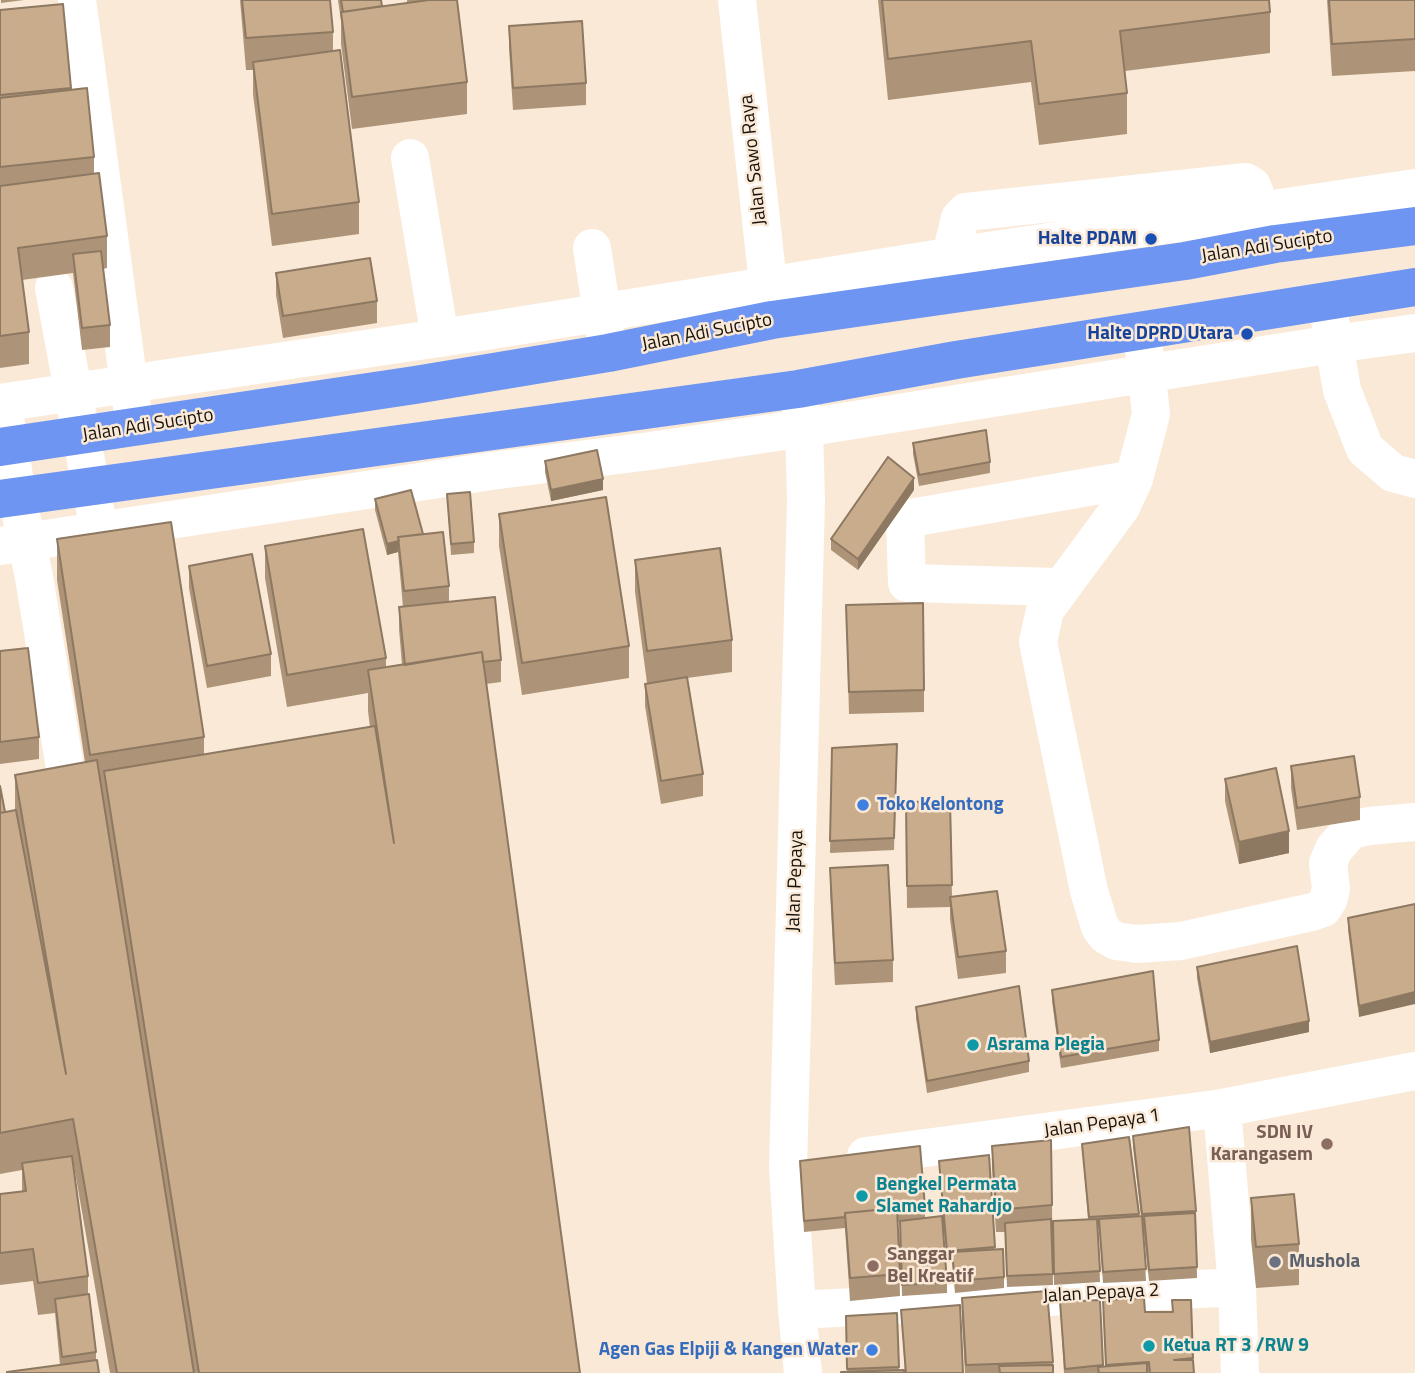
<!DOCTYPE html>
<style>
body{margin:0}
canvas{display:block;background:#fae9d6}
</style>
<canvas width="1415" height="1373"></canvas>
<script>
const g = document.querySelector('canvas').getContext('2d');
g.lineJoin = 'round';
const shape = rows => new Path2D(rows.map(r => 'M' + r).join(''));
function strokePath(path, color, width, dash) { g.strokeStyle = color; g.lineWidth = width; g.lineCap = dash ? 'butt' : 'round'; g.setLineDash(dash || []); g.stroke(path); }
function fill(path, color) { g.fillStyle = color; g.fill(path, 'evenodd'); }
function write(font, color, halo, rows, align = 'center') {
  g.font = font + ' "Titillium Web",sans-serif'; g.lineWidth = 5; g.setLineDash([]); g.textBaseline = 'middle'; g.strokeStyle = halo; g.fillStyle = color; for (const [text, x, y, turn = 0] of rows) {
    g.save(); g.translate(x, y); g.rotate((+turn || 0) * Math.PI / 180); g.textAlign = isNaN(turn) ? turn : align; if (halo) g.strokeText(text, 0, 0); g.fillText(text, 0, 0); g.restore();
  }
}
strokePath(shape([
 [77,0,132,407],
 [737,0,771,311],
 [410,158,440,338],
 [592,248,606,339],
 [954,278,953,247,960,218,966,212,1246,182,1252,186,1271,233],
 [54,288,97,520],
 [1330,320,1342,390,1365,449,1393,473,1415,479],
 [1144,350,1151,414,1134,479,1121,507,1045,610,1038,642,1089,891,1100,927,1106,935,1116,941,1137,944,1181,941,1312,912,1323,908,1328,900,1331,889,1328,863,1334,849,1351,830,1369,826,1415,822],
 [0,403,480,332,954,256,1415,188],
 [800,404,804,428,806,500,788,1167,797,1310,803,1373],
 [4,412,17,496,34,577,64,762],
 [0,546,491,471,650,451,804,428,1333,344,1415,333],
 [1059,587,907,583,905,519,1134,479],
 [1222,1108,1237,1287,1240,1373],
 [866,1156,1222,1108,1415,1071],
 [797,1310,1237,1287]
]), '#fff', 38);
strokePath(shape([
 [0,447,415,385,608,353,772,320,1185,261,1275,244,1415,226],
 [0,499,798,389,956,360,1415,287]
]), '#6e95f1', 38);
fill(shape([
 [1,0,24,0,1,3],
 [240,0,330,0,333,32,333,51,359,202,359,234,272,246,253,94,253,70,246,70],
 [338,0,381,0,382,6,407,3,407,0,457,0,467,82,467,114,352,129,341,44,341,21],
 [878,0,1269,0,1270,12,1270,53,1125,71,1127,93,1127,134,1039,145,1031,82,888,100],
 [1327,0,1415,0,1415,71,1332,76],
 [63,4,71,90,94,157,94,174,107,236,107,268,103,269,110,325,110,347,82,350,73,273,22,280,29,332,29,364,0,368,0,10],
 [509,26,586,83,586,105,513,110,509,48],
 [276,273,377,301,377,323,283,338,276,295],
 [913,443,990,462,990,473,919,486,913,454],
 [545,461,603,490,551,501,545,472],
 [914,490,858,570,831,550,831,539],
 [447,494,474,542,474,553,451,555],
 [375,499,423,534,449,586,449,602,501,660,501,682,486,684,580,1373,110,1373,73,1160,88,1276,88,1295,96,1352,96,1360,60,1365,55,1313,38,1315,33,1281,0,1285,0,1194,22,1191,22,1170,0,1174,0,786,5,812,15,810,15,775,85,762,57,580,57,539,204,737,204,754,370,727,368,711,368,693,287,707,265,578,265,546,386,658,386,668,402,665,399,629,399,607,403,607,398,552,387,555,375,510],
 [499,514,629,646,629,678,522,695,499,546],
 [635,560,732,640,732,672,687,678,703,774,703,796,661,804,645,706,645,684,647,683,635,592],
 [189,566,271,654,271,676,207,688,189,588],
 [846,605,924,690,924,712,849,714],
 [0,651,39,737,39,759,0,764],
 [897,744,894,850,830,853,832,748],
 [1291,766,1360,797,1360,820,1297,830,1291,788],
 [1225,779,1289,853,1239,864,1225,801],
 [950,801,952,897,1006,951,1006,973,958,979,950,919,950,907,907,908,906,802],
 [830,868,893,960,893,982,835,985,830,890],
 [1415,904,1359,1017,1348,930,1348,918],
 [1197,967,1309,1032,1210,1053,1197,978],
 [1052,990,1159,1040,1159,1051,1061,1068,1052,1001],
 [916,1007,1029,1061,1029,1072,927,1093,916,1018],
 [1133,1136,1196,1211,1197,1278,1149,1281,1143,1225,1146,1281,1103,1283,1099,1227,1098,1227,1100,1282,1054,1285,1053,1221,1088,1219,1082,1144,1129,1137,1139,1217,1141,1216,1133,1147],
 [992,1146,1052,1205,1053,1285,1007,1287,1005,1232,996,1232,992,1168],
 [989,1155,995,1249,1004,1277,1004,1288,955,1293,952,1262,947,1262,939,1172,939,1161],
 [800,1161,925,1207,925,1218,947,1282,947,1293,902,1296,900,1221,898,1222,900,1296,850,1301,845,1228,804,1232],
 [1251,1198,1299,1244,1299,1285,1256,1288,1251,1239],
 [962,1298,1053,1362,1053,1373,965,1373,962,1321],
 [1100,1300,1103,1367,1106,1367,1103,1300,1145,1312,1173,1312,1191,1300,1194,1373,1064,1373,1060,1302],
 [901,1310,963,1373,905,1373],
 [897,1313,899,1370,847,1372,846,1316]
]), '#ad9478');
fill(shape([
 [914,478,914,490,858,570,858,559],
 [603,479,603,490,551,501,551,490],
 [398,541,398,552,387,555,387,544],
 [1289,831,1289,853,1239,864,1239,842],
 [1415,992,1415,1004,1359,1017,1359,1006],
 [1309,1021,1309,1032,1210,1053,1210,1042]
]), '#8d7862');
const building = shape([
 [242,0,330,0,333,32,246,38,242,0],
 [341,0,381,0,382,6,343,12,341,0],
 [429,0,457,0,467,82,352,97,341,12,429,0],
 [882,0,1269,0,1270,12,1120,31,1127,93,1039,104,1031,41,888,59,882,0],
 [1329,0,1415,0,1415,39,1332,44,1329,0],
 [63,4,71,88,0,95,0,10,63,4],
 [582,21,586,83,513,88,509,26,582,21],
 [340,50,359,202,272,214,253,62,340,50],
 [87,88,94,157,0,167,0,98,87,88],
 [99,173,107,236,18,248,29,332,0,336,0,186,99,173],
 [101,251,110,325,82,328,73,254,101,251],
 [370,258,377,301,283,316,276,273,370,258],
 [986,430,990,462,919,475,913,443,986,430],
 [597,450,603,479,551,490,545,461,597,450],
 [888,457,914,478,858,559,831,539,888,457],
 [411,490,423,534,398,537,399,541,387,544,375,499,411,490],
 [470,492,474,542,451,544,447,494,470,492],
 [606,497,629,646,522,663,499,514,606,497],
 [171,522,204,737,90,755,57,539,171,522],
 [363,529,386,658,287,675,265,546,363,529],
 [443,532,449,586,404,591,398,537,443,532],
 [720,548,732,640,647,651,635,560,720,548],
 [252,554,271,654,207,666,189,566,252,554],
 [495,597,501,660,483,662,482,652,405,665,399,607,495,597],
 [923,603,924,690,849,692,846,605,923,603],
 [28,648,39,737,0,742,0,651,28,648],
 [482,652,580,1373,199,1373,104,771,375,726,394,843,368,670,482,652],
 [687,677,703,774,661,781,645,684,687,677],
 [897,744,894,838,830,841,832,748,897,744],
 [1354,756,1360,797,1297,808,1291,766,1354,756],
 [97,760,194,1373,117,1373,73,1119,0,1133,0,813,16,810,66,1074,15,775,97,760],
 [1276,768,1289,831,1239,842,1225,779,1276,768],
 [0,786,5,812,0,813,0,786],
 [950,801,952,885,907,886,906,802,950,801],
 [888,865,893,960,835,963,830,868,888,865],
 [997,891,1006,951,958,957,950,897,997,891],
 [1415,904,1415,992,1359,1006,1348,918,1415,904],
 [1297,946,1309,1021,1210,1042,1197,967,1297,946],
 [1153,971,1159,1040,1061,1057,1052,990,1153,971],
 [1019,986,1029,1061,927,1081,916,1007,1019,986],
 [1189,1127,1196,1211,1142,1214,1133,1136,1189,1127],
 [1129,1137,1139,1214,1089,1217,1082,1144,1129,1137],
 [1051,1140,1052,1205,996,1210,992,1146,1051,1140],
 [920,1146,925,1207,897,1211,897,1208,845,1213,845,1217,804,1221,800,1161,920,1146],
 [989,1155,995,1247,947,1251,939,1161,989,1155],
 [72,1156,88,1276,38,1283,33,1249,0,1253,0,1194,26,1191,22,1163,72,1156],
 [1294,1194,1299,1244,1256,1247,1251,1198,1294,1194],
 [897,1208,900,1274,850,1278,845,1213,897,1208],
 [1195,1213,1197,1267,1149,1270,1144,1216,1195,1213],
 [942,1216,947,1282,902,1285,900,1221,942,1216],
 [1142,1216,1146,1269,1103,1272,1099,1219,1142,1216],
 [1051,1219,1053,1274,1007,1276,1005,1223,1051,1219],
 [1097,1219,1100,1271,1054,1274,1053,1221,1097,1219],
 [1003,1249,1004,1277,955,1281,952,1252,1003,1249],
 [1047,1291,1053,1362,966,1365,962,1298,1047,1291],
 [89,1294,96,1352,62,1357,55,1299,89,1294],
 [1144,1298,1145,1312,1173,1312,1172,1300,1191,1300,1193,1358,1174,1360,1193,1360,1194,1373,1150,1373,1149,1362,1106,1365,1103,1300,1144,1298],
 [1100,1300,1103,1365,1065,1369,1060,1302,1100,1300],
 [960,1305,963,1373,906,1373,901,1310,960,1305],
 [897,1313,899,1367,847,1369,846,1316,897,1313],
 [97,1360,99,1373,7,1373,7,1372,97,1360],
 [1147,1363,1147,1373,1099,1373,1098,1367,1147,1363],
 [1053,1365,1053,1373,1000,1373,999,1366,1053,1365],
 [904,1370,904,1373,841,1373,841,1372,904,1370]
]);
fill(building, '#c9ac8c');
strokePath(building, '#8d7862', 2);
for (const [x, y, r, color] of [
 [1151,239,7,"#1a4fb4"],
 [1247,334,7,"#1a4fb4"],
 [863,805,7,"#3f7fe0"],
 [973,1045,7,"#0f9aa8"],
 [1327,1144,7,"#8d6e63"],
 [862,1196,7,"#0f9aa8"],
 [1275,1262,7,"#6b7280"],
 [873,1266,7,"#8d6e63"],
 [1149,1346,7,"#0f9aa8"],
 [872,1350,7,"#3f7fe0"]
]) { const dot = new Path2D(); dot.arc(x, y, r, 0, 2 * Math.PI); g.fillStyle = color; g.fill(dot); strokePath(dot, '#fae9d6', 2.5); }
write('19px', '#19130c', '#fae9d6', [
 ["Jalan Sawo Raya",754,160,-96],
 ["Jalan Adi Sucipto",1267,247,-9],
 ["Jalan Adi Sucipto",707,333,-11],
 ["Jalan Adi Sucipto",148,426,-9],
 ["Jalan Pepaya",796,881,-88],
 ["Jalan Pepaya 1",1102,1124,-8],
 ["Jalan Pepaya 2",1101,1294,-3]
]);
write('bold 19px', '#164399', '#fae9d6', [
 ["Halte PDAM",1137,239],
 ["Halte DPRD Utara",1233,334]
], 'right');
write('bold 19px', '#366cbe', '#fae9d6', [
 ["Toko Kelontong",877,805],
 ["Agen Gas Elpiji & Kangen Water",858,1350,"right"]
], 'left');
write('bold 19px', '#0d838f', '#fae9d6', [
 ["Asrama Plegia",987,1045],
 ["Bengkel Permata",876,1185],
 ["Slamet Rahardjo",876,1207],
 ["Ketua RT 3 /RW 9",1163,1346]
], 'left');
write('bold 19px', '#785e54', '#fae9d6', [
 ["SDN IV",1313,1133],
 ["Karangasem",1313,1155],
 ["Sanggar",887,1255,"left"],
 ["Bel Kreatif",887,1277,"left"]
], 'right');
write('bold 19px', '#5b616d', '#fae9d6', [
 ["Mushola",1289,1262]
], 'left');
</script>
